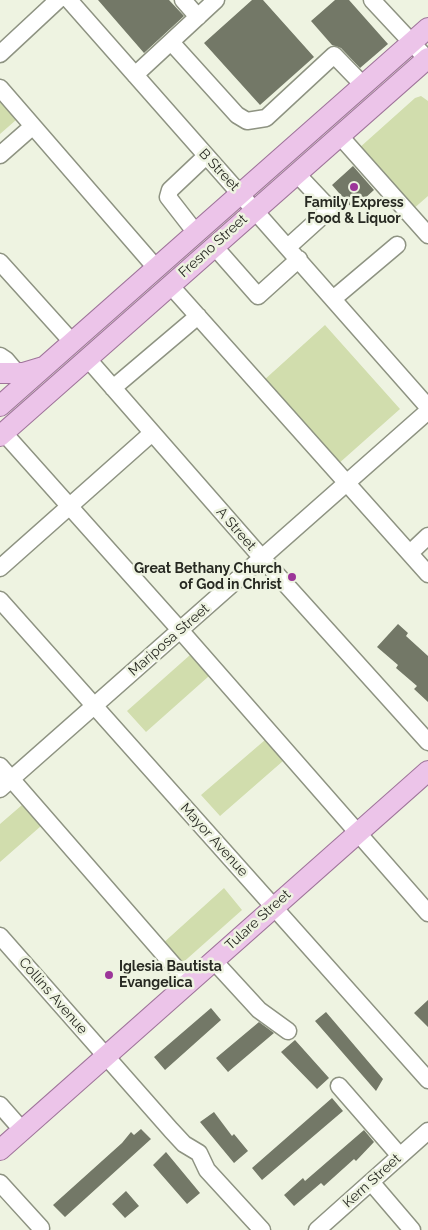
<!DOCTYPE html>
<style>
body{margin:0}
canvas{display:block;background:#eef3e1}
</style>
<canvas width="428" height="1230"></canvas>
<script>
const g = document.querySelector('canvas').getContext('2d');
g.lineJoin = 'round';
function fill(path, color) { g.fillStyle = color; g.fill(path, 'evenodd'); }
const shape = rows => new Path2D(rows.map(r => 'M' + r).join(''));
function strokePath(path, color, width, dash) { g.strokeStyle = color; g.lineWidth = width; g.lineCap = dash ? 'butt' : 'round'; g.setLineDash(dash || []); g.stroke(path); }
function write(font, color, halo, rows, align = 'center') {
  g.font = font + ' Raleway,sans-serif'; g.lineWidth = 5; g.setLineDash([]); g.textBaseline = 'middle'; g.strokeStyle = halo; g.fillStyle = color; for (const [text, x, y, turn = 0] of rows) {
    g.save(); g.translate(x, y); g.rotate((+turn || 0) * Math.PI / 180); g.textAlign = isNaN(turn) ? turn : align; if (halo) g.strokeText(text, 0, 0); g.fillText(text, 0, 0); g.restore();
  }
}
fill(shape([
 [421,96,428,101,428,196,412,210,358,149,415,98],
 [0,101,16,120,0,134],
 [325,325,400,409,337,465,263,381],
 [190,655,209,676,146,732,127,711],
 [265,740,283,761,220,816,201,795],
 [22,805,41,826,0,862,0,824],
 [224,888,242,910,179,966,161,945]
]), '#d1ddad');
fill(shape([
 [98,0,169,0,184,16,144,53],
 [252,0,263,0,314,57,260,105,204,43],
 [335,0,349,0,388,44,360,68,341,48,332,45,311,21],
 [353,166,374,190,353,209,332,185],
 [398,624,408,633,406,636,428,656,428,702,414,689,417,686,396,668,398,665,377,647],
 [428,1000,428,1027,414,1013],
 [211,1008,221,1020,165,1070,154,1057],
 [326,1012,383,1079,376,1091,315,1021],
 [259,1022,274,1033,228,1072,216,1058],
 [295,1040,329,1078,317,1089,281,1052],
 [332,1098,343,1111,262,1180,252,1168],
 [214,1112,232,1136,234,1134,248,1151,234,1163,200,1122],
 [141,1129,151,1139,65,1217,53,1205,122,1143,131,1132,134,1135],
 [364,1130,374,1142,356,1161,354,1159,324,1186,321,1183,294,1206,284,1195,303,1178,305,1181],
 [166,1152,200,1193,187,1204,153,1165],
 [126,1191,139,1206,125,1218,112,1204]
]), '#737867');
const minor = shape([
 [69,0,428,407],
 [183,0,198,17],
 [372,0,428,60],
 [171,42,237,115,247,121,266,118,334,55,364,86],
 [0,54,58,0],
 [135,75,216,0],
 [0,88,157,269],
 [339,135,428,235],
 [0,155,33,126],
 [196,233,168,197,170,190,206,156],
 [214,246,258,296,299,259],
 [288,247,330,209,296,173],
 [0,262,73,343],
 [170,285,428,574],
 [333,299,397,245],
 [0,356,6,360,17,373],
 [87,358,262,558,428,742],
 [113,388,198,316],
 [4,433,180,630,428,913],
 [410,553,428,536],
 [0,568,152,433],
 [0,600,428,1080],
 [0,766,189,983],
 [0,789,428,411],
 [0,936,171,1130,184,1144,199,1153,207,1170,262,1230],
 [214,961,259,1010,288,1031],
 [339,1086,400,1156],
 [0,1105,22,1130],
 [371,1182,412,1230],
 [0,1183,41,1228],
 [317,1230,428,1131]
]);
const major = shape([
 [0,373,23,373,43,367],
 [0,406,428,28],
 [0,436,428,58],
 [0,1150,428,771]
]);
strokePath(minor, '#8e9382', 19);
strokePath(major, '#9f749a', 22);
strokePath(minor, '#fff', 16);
strokePath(major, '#ecc4e9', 20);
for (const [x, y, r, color] of [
 [354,187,5,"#9c3599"],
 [292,577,5,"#9c3599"],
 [109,975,5,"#9c3599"]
]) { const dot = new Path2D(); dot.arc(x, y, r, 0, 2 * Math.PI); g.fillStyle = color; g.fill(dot); strokePath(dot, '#eef3e1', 2); }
write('14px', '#272922', '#eef3e1', [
 ["B Street",219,170,47],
 ["Fresno Street",213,246,-42],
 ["A Street",236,529,49],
 ["Mariposa Street",169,640,-41],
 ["Mayor Avenue",214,840,48],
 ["Tulare Street",258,920,-42],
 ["Collins Avenue",53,996,49],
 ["Kern Street",372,1181,-42]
]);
write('bold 14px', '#272922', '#eef3e1', [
 ["Family Express",354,203],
 ["Food & Liquor",354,219],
 ["Great Bethany Church",282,569,"right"],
 ["of God in Christ",282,585,"right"],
 ["Iglesia Bautista",119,967,"left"],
 ["Evangelica",119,983,"left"]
]);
</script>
